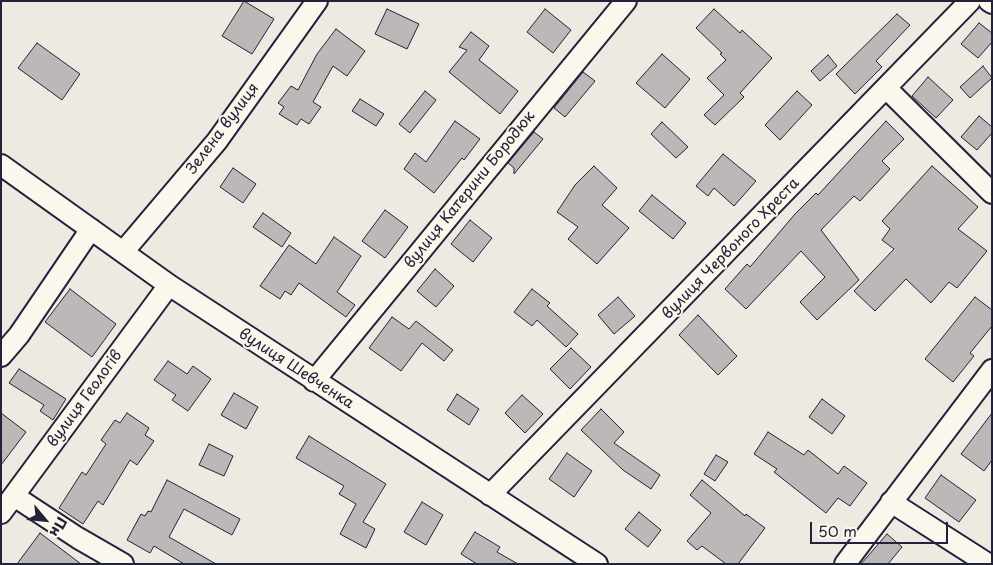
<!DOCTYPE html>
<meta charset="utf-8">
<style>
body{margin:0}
#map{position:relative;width:993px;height:565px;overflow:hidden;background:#eeeae2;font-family:"Playpen Sans",sans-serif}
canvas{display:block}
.frame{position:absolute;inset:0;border:2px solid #22223b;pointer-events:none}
.north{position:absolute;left:20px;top:495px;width:50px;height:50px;-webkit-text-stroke:4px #fbf7ec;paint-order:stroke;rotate:118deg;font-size:14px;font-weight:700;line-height:20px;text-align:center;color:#22223b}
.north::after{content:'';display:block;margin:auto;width:18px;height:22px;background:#22223b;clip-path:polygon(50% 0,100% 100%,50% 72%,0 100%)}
.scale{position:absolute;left:810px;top:522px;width:138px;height:22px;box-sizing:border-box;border:2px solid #22223b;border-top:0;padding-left:6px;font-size:15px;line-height:18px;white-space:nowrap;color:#22223b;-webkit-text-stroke:4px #fbf7ec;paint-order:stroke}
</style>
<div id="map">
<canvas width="993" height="565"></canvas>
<div class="frame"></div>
<div class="north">Пн</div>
<div class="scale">50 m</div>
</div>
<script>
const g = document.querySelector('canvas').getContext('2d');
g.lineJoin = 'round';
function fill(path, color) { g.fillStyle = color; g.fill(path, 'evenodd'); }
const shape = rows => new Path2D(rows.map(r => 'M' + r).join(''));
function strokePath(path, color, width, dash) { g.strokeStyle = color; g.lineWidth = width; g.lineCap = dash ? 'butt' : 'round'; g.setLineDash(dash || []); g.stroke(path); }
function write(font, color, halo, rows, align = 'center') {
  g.font = font + ' "Playpen Sans",sans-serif'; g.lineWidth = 4; g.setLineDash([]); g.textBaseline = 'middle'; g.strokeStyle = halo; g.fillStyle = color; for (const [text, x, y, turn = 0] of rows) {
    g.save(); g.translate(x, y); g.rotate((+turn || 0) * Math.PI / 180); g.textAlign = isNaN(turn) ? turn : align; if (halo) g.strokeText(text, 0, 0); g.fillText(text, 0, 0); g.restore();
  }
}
const building = shape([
 [244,1,274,19,252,54,222,36,244,1],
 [387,9,419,24,407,49,375,34,387,9],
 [545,9,571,30,553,53,527,32,545,9],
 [714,9,740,33,742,30,772,58,740,93,744,97,715,125,704,115,724,95,707,78,726,60,720,54,722,53,696,28,714,9],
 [897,14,910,25,876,61,882,67,855,94,836,74,897,14],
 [979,23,992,33,992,42,978,58,961,44,979,23],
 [336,29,365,51,347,76,333,66,313,102,321,107,309,124,301,119,297,125,279,114,284,107,278,103,291,86,298,90,317,54,336,29],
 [471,32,489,46,479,60,518,91,500,114,449,72,467,50,459,47,471,32],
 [37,43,80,74,62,100,18,68,37,43],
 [662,54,690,79,665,108,636,83,662,54],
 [828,55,837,66,820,81,811,71,828,55],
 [983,66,992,78,970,98,960,87,983,66],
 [583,72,595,81,565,117,554,108,583,72],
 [928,77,953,100,936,118,912,96,928,77],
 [425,91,436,100,410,133,399,124,425,91],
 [797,91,812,105,780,140,765,125,797,91],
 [360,99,384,114,376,126,352,111,360,99],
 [979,116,992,127,992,133,977,150,961,137,979,116],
 [455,121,480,139,464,160,462,158,434,193,404,169,415,153,426,162,455,121],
 [886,121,904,139,882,161,890,169,860,201,854,196,821,230,859,280,817,320,800,302,825,277,801,251,746,309,725,289,747,264,750,267,795,214,816,193,818,195,886,121],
 [662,122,688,147,676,158,651,134,662,122],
 [534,132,543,139,514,174,514,168,508,163,534,132],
 [723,154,756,181,734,206,714,188,708,196,696,186,723,154],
 [594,166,617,188,602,205,629,228,597,264,568,239,578,227,557,212,575,185,594,166],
 [932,166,978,207,958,229,987,251,957,288,949,282,931,303,906,279,875,311,854,291,894,249,882,240,890,229,882,221,932,166],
 [233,168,256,184,243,203,220,187,233,168],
 [652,195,686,223,673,239,639,211,652,195],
 [385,210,408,227,385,258,362,241,385,210],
 [263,213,291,233,282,247,253,227,263,213],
 [470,220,492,238,473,262,451,244,470,220],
 [334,237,361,256,337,292,355,305,346,317,299,283,291,295,285,291,280,299,260,286,289,245,316,264,334,237],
 [435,269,454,286,436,307,417,291,435,269],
 [70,289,116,324,92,357,45,322,70,289],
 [532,289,550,303,547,306,578,334,566,347,537,320,532,326,514,312,532,289],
 [618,297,635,316,614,334,598,315,618,297],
 [975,297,992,310,992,326,970,353,974,356,953,382,925,359,975,297],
 [698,315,737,356,718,375,679,335,698,315],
 [392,317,409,329,416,321,453,350,444,361,422,343,401,371,369,348,392,317],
 [571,348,591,367,570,389,550,369,571,348],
 [168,361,187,374,193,366,211,379,188,411,172,400,176,395,154,380,168,361],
 [19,369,66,399,53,420,40,411,44,405,9,383,19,369],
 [234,393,258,407,246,429,221,415,234,393],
 [457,394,479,409,469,425,447,410,457,394],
 [522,395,543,414,525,433,505,413,522,395],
 [822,399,845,416,832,434,809,417,822,399],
 [601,409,624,432,614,443,660,475,651,489,623,470,581,430,601,409],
 [1,413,26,432,1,465,1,413],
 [127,413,149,428,145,435,154,441,137,465,130,460,103,505,98,501,83,524,59,508,82,472,86,475,106,444,101,440,115,420,120,423,127,413],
 [992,413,992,460,984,471,961,454,992,413],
 [768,432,804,455,808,450,838,474,844,466,867,483,850,506,838,498,826,513,774,472,777,469,754,454,768,432],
 [309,436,386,484,363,522,375,529,366,548,340,534,356,504,339,494,344,486,296,458,309,436],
 [209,444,233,456,224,476,199,465,209,444],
 [567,453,592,471,574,497,549,479,567,453],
 [716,455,728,462,715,481,704,474,716,455],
 [941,475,976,500,959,522,925,498,941,475],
 [167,480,240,519,232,535,184,509,169,537,216,564,184,564,154,546,150,553,127,540,141,514,145,516,148,511,151,512,167,480],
 [702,480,745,516,746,514,765,528,738,564,726,564,702,546,697,550,687,541,711,513,690,495,702,480],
 [422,502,443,515,426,545,404,532,422,502],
 [639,512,661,530,648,547,625,529,639,512],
 [475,532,500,547,497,552,518,564,477,564,461,554,475,532],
 [40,533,81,564,17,564,40,533],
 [887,534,902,547,888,564,861,564,887,534]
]);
fill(building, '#bcb8b8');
strokePath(building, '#22223b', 1);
const minor = shape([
 [989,1,992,3],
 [886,88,992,193],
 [1,165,169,285,597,564],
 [123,252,217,141,317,1],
 [1,356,19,335,91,229],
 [314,381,626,1],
 [490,495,970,1],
 [14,496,78,538,123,564],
 [891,502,988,564],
 [1,513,169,285],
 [845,564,992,370]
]);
strokePath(minor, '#22223b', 24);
strokePath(minor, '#fbf7ec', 20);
write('15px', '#22223b', '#fbf7ec', [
 ["Зелена вулиця",223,129,-53],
 ["вулиця Катерини Бородюк",470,190,-51],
 ["вулиця Червоного Хреста",731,249,-46],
 ["вулиця Шевченка",296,369,33],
 ["вулиця Геологів",85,399,-54]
]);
</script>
